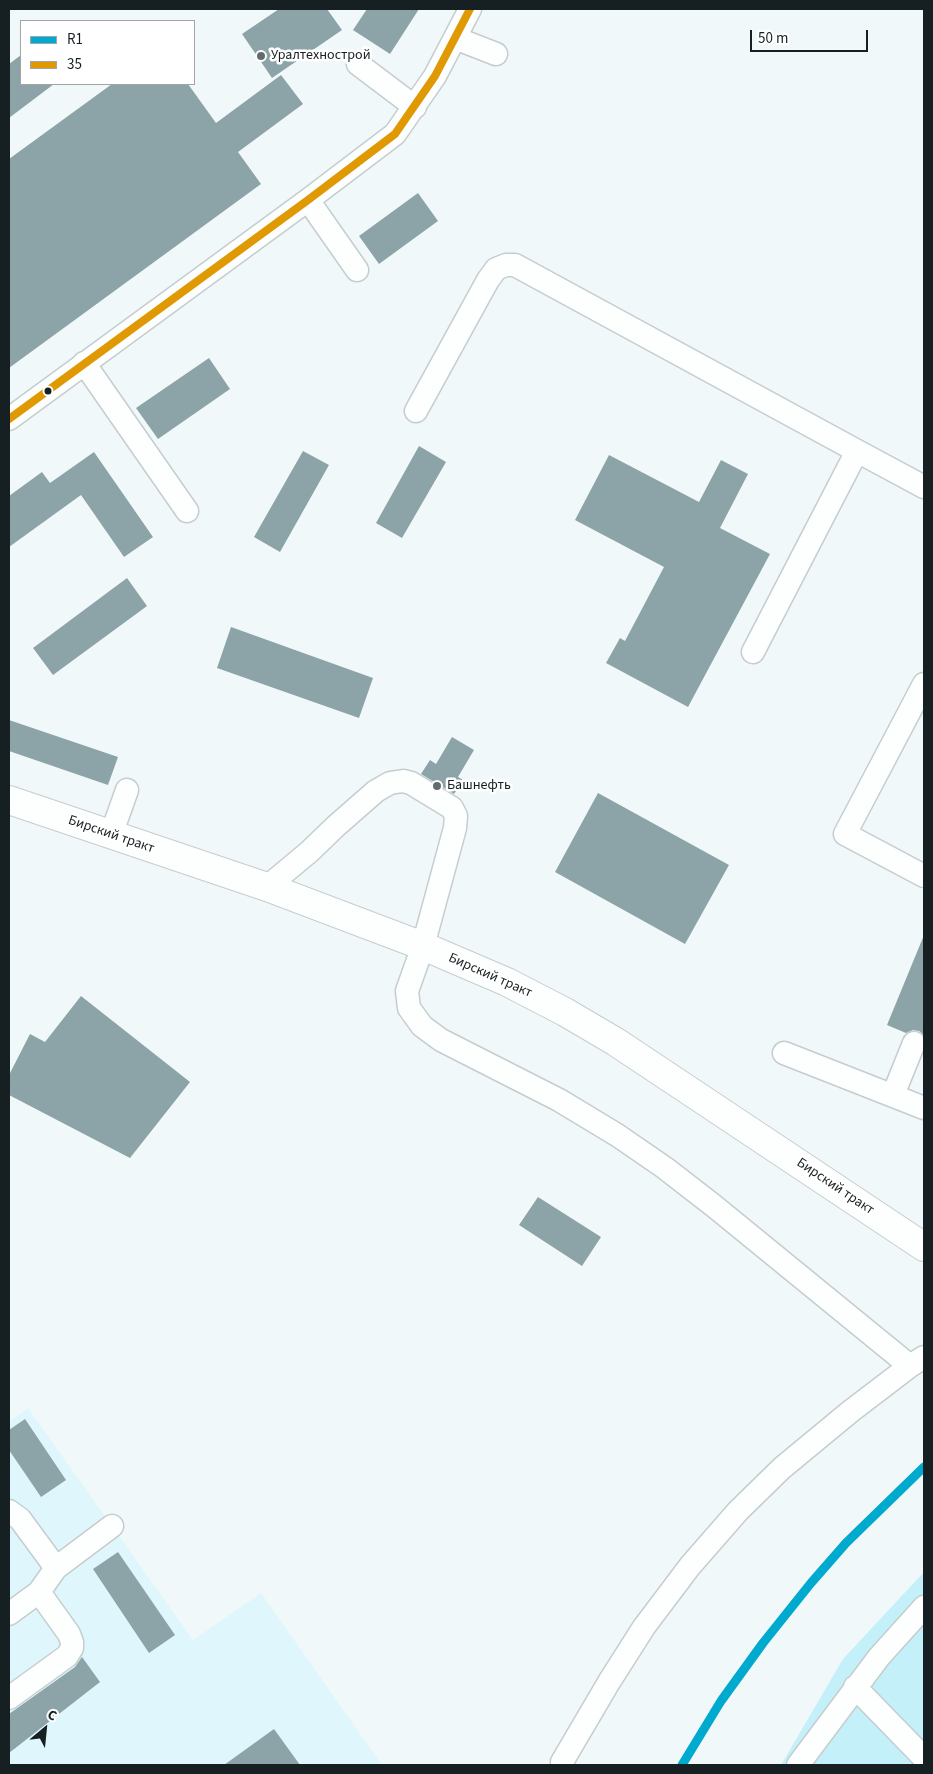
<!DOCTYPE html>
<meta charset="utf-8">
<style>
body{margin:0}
#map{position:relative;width:933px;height:1774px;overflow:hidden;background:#f0f8fa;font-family:"Source Sans 3",sans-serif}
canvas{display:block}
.frame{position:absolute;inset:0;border:10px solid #162022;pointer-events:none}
.legend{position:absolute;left:20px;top:20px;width:175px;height:65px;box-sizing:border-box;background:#fff;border:1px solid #a2a6a7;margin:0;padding:6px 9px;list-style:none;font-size:15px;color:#162022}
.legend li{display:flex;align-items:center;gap:10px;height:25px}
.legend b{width:25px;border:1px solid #a2a6a7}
.north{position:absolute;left:20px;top:1704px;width:50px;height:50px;-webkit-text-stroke:4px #fff;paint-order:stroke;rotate:28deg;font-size:14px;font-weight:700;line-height:20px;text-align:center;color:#162022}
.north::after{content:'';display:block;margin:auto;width:18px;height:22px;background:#162022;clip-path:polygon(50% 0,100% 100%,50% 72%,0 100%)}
.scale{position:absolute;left:750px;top:30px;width:118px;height:22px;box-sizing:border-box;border:2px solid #162022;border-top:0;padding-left:6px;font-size:15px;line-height:18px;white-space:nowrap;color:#162022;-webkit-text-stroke:4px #fff;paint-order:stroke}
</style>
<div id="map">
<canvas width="933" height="1774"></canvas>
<div class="frame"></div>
<ul class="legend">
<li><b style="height:6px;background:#00a9ce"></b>R1</li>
<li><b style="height:6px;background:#e09903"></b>35</li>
</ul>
<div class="north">С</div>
<div class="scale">50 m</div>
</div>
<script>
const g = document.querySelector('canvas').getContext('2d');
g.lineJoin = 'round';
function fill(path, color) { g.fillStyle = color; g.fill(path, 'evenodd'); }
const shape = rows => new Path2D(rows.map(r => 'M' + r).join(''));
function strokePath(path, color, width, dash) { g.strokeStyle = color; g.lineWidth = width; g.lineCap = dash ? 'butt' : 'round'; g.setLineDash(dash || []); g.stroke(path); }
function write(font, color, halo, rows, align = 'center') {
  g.font = font + ' "Source Sans 3",sans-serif'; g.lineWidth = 5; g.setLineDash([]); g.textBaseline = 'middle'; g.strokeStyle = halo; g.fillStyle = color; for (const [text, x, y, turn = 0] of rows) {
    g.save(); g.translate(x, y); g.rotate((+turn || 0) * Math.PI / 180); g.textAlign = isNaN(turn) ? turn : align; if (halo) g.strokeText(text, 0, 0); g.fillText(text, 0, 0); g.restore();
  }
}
fill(shape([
 [28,1408,193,1640,261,1593,382,1765,9,1765,9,1422]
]), '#dff7fc');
fill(shape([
 [924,1572,924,1765,781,1765,843,1659]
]), '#c4f0f9');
fill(shape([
 [279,9,327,9,342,30,272,78,242,34],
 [367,9,419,9,390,54,353,30],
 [21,55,21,84,54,84,9,118,9,64],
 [281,75,303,104,238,152,261,184,9,368,9,159,112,84,188,84,216,123],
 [418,193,438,221,379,264,359,236],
 [209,358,230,389,158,439,136,408],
 [419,446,446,462,402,538,376,523],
 [303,451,329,465,280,552,254,537],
 [94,452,153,537,124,557,81,495,9,547,9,496,42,472,50,483],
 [609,455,699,502,721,460,748,474,720,528,770,554,688,707,606,663,620,638,625,641,664,567,575,520],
 [127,578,147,606,53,675,33,648],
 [231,627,373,678,359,718,217,668],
 [9,720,118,757,108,785,9,751],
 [452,737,474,750,458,777,463,780,454,794,421,774,430,760,436,764],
 [598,793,729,865,685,944,555,872],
 [924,935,924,1035,919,1031,913,1030,906,1033,887,1025],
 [81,996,190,1082,130,1158,9,1095,9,1075,30,1034,45,1042],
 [538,1197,601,1237,582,1266,519,1225],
 [25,1419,66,1480,41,1497,9,1450,9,1430],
 [118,1552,175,1635,149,1653,93,1569],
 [82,1657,100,1682,9,1753,9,1714,75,1667],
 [274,1729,300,1765,224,1765]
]), '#8ca4a8');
const minor = shape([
 [455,38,496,54],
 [358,64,415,107],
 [308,200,357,270],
 [84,363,187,511],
 [416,411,488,280,496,269,506,265,515,265,857,451],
 [9,419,308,200,395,134,435,76,470,9],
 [753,652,857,451,924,487],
 [924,684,845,834,924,876],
 [111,835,127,790],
 [267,887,309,852,336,826,376,791,390,783,403,781,411,783,452,808,456,816,455,828,423,946,407,991,409,1008,422,1026,441,1040,559,1100,617,1135,665,1168,714,1206,910,1366,924,1357],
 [784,1053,924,1108],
 [893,1095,914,1043],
 [9,1511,20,1519,56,1568,39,1592,9,1614],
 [56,1568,112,1526],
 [855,1687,924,1758],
 [9,1698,67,1656,72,1648,72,1642,69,1634,39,1592],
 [562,1762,609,1682,644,1627,690,1566,738,1511,782,1468,851,1411,910,1366],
 [798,1765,879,1657,924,1607]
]);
const major = shape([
 [9,800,267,887,423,946,507,982,565,1012,616,1042,924,1247]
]);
strokePath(minor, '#c5cdcf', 25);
strokePath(major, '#c5cdcf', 30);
strokePath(minor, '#fdfefe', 22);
strokePath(major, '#fdfefe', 28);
strokePath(shape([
 [9,419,308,200,395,134,435,76,470,9]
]), '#e09903', 8);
strokePath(shape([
 [682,1765,721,1701,763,1643,811,1583,846,1543,924,1467]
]), '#00a9ce', 9);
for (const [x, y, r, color] of [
 [261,56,5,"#626c6e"],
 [48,391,4.5,"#162022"],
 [437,786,5,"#626c6e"]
]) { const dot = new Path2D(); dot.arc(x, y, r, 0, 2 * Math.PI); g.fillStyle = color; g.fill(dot); strokePath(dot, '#fff', 2); }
write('14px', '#162022', '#fff', [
 ["Уралтехнострой",271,56],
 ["Башнефть",447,786]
], 'left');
write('14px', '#162022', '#fff', [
 ["Бирский тракт",111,835,19],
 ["Бирский тракт",490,976,24],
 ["Бирский тракт",835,1187,34]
]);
</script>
